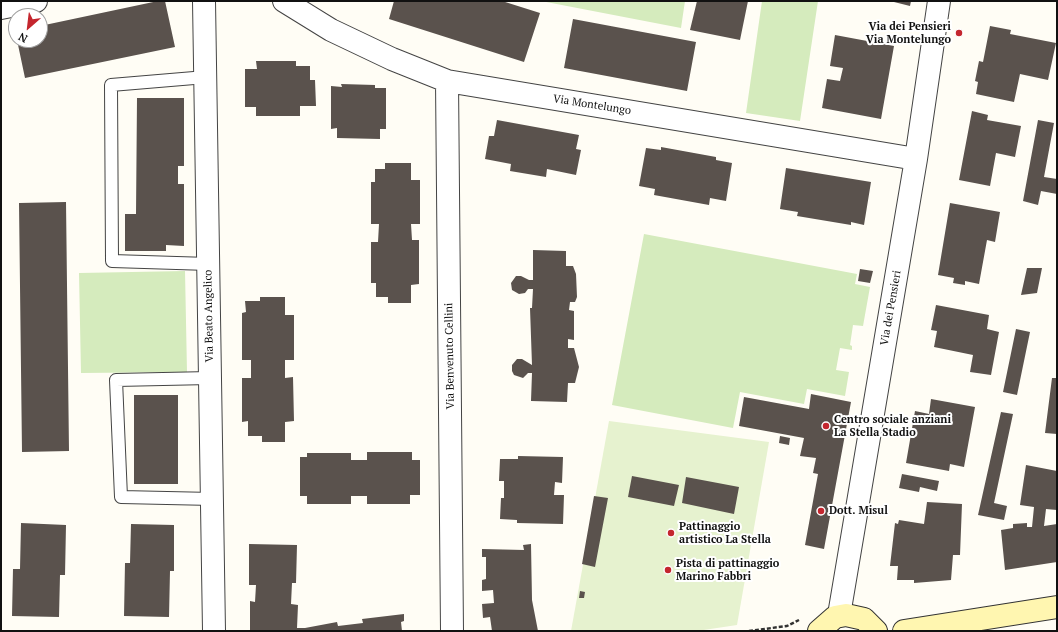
<!DOCTYPE html>
<style>
body{margin:0}
#map{position:relative;width:1058px;height:632px;overflow:hidden;background:#fffdf5;font-family:"PT Serif",serif}
canvas{display:block}
.frame{position:absolute;inset:0;border:2px solid #111;pointer-events:none}
.north{position:absolute;left:8px;top:8px;width:40px;height:40px;box-sizing:border-box;background:#fff;border:1px solid #a0a0a0;border-radius:50%;rotate:208deg;font-size:11px;font-weight:700;line-height:16px;text-align:center;color:#111}
.north::after{content:'';display:block;margin:auto;width:14px;height:18px;background:#c4262e;clip-path:polygon(50% 0,100% 100%,50% 72%,0 100%)}
</style>
<div id="map">
<canvas width="1058" height="632"></canvas>
<div class="frame"></div>
<div class="north">N</div>
</div>
<script>
const g = document.querySelector('canvas').getContext('2d');
g.lineJoin = 'round';
function fill(path, color) { g.fillStyle = color; g.fill(path, 'evenodd'); }
const shape = rows => new Path2D(rows.map(r => 'M' + r).join(''));
function strokePath(path, color, width, dash) { g.strokeStyle = color; g.lineWidth = width; g.lineCap = dash ? 'butt' : 'round'; g.setLineDash(dash || []); g.stroke(path); }
function write(font, color, halo, rows, align = 'center') {
  g.font = font + ' "PT Serif",serif'; g.lineWidth = 4; g.setLineDash([]); g.textBaseline = 'middle'; g.strokeStyle = halo; g.fillStyle = color; for (const [text, x, y, turn = 0] of rows) {
    g.save(); g.translate(x, y); g.rotate((+turn || 0) * Math.PI / 180); g.textAlign = isNaN(turn) ? turn : align; if (halo) g.strokeText(text, 0, 0); g.fillText(text, 0, 0); g.restore();
  }
}
fill(shape([
 [541,1,685,1,681,28],
 [762,1,818,1,800,121,746,113],
 [644,234,857,274,855,284,870,287,863,326,853,325,850,345,852,346,852,350,840,348,836,370,849,372,845,396,807,389,804,404,740,392,733,428,612,405],
 [185,271,187,372,81,373,79,273]
]), '#d5ebbd');
fill(shape([
 [609,421,769,442,737,625,697,631,571,631]
]), '#e6f2cf');
fill(shape([
 [158,1,165,1,175,47,25,78,17,40,40,40,40,26],
 [394,1,502,1,540,13,524,62,389,19],
 [697,1,748,1,740,40,690,30],
 [890,1,911,1,910,6],
 [573,19,696,42,687,91,564,68],
 [990,26,1011,30,1010,34,1056,43,1048,80,1020,74,1014,102,976,94,978,82,975,81,979,61,983,62],
 [835,35,894,46,881,119,822,108,827,79,840,81,843,68,830,66],
 [256,61,296,61,296,66,310,66,310,80,315,80,316,106,300,106,300,116,256,116,256,107,245,107,245,69,257,69],
 [341,84,375,85,375,88,386,88,386,129,380,129,380,139,337,138,337,128,331,129,331,86,342,87],
 [137,98,184,98,184,166,178,166,178,184,184,184,184,246,166,245,166,251,125,251,125,214,136,214],
 [972,111,988,115,987,120,1021,126,1015,157,996,153,990,186,959,180],
 [497,120,579,135,576,149,581,150,576,175,547,169,546,177,510,171,511,164,485,159,489,136,494,136],
 [1038,120,1054,123,1044,177,1057,179,1057,194,1041,191,1038,205,1023,201],
 [661,147,716,157,716,160,732,163,726,201,710,198,709,205,654,195,655,189,639,186,646,148,661,150],
 [385,163,411,163,411,180,420,180,420,224,411,224,412,240,419,240,419,284,411,285,411,303,388,303,388,297,376,297,376,283,371,283,371,242,378,242,379,224,371,224,371,182,375,182,375,169,385,169],
 [786,168,871,182,864,225,851,222,851,225,797,216,798,212,780,209],
 [66,202,69,451,22,452,19,203],
 [950,203,1000,212,995,242,987,240,979,284,965,281,965,285,953,283,954,278,938,275],
 [533,250,566,251,566,266,573,266,576,274,577,297,575,302,570,302,569,310,574,311,574,340,568,339,568,348,574,348,579,367,575,383,568,383,567,402,531,401,532,373,528,373,523,378,514,375,512,371,512,365,517,359,522,359,532,365,530,308,532,308,533,289,528,289,525,293,519,294,512,290,511,283,516,276,521,276,529,280,533,280],
 [1027,268,1042,268,1037,293,1021,295],
 [860,269,873,271,870,283,858,281],
 [260,297,285,297,285,315,294,315,294,360,285,360,285,378,293,377,294,421,285,422,285,442,262,442,262,436,248,436,248,421,242,422,242,378,251,378,251,360,242,360,242,313,246,312,245,301,260,301],
 [936,305,989,315,987,329,999,332,991,375,970,372,973,355,934,347,937,331,931,330],
 [1016,329,1030,332,1017,395,1003,392],
 [1052,378,1057,378,1057,434,1045,433],
 [811,394,851,402,824,549,805,545,818,474,813,473,816,458,800,456,804,438,739,426,744,397,809,409],
 [134,395,178,395,178,484,134,484],
 [931,399,975,407,964,467,950,464,949,471,906,463,915,411,929,414],
 [1001,412,1013,414,994,503,1007,506,1004,520,978,515],
 [780,436,790,438,789,445,779,443],
 [367,452,412,452,412,460,420,460,420,495,410,495,410,504,367,504,367,496,351,496,351,504,307,504,307,496,300,496,300,457,307,457,307,453,351,453,351,460,367,460],
 [518,456,563,457,562,483,555,482,554,495,564,495,563,524,517,523,517,520,500,519,501,498,504,498,504,481,499,481,500,459,518,459],
 [1026,465,1057,471,1057,510,1046,509,1044,526,1057,524,1057,562,1005,570,1001,530,1013,528,1013,524,1027,523,1027,527,1032,527,1034,507,1020,505],
 [902,474,939,481,937,491,920,487,919,492,899,488],
 [632,476,679,485,674,506,628,497],
 [686,477,739,487,734,514,682,503],
 [594,496,608,498,595,567,582,564],
 [927,502,962,504,960,555,953,555,951,580,914,583,914,580,897,580,898,566,890,566,895,523,898,524,899,520,924,524],
 [21,523,66,525,65,575,60,575,59,617,12,616,13,569,20,569],
 [131,524,174,525,174,571,170,571,169,617,124,616,125,563,130,563],
 [249,544,297,545,296,583,292,583,291,604,298,605,297,628,305,628,337,622,338,626,363,623,362,619,404,614,404,621,401,622,402,631,250,631,250,601,255,602,256,585,249,585],
 [531,544,532,600,538,631,492,631,490,617,483,618,482,604,494,603,493,590,482,591,482,580,486,579,486,557,482,557,482,549,524,550,523,545],
 [580,591,585,592,584,598,579,598]
]), '#5a524d');
const lane = shape([
 [206,77,111,85,112,261,209,264],
 [210,378,116,380,121,497,213,499]
]);
const street = shape([
 [204,1,214,631],
 [284,1,331,30,392,59,447,81,916,159],
 [1,8,36,1],
 [447,81,452,631],
 [839,615,916,159,939,1]
]);
const secondary = shape([
 [819,631,835,617,846,615,864,619,876,631],
 [904,631,1057,607]
]);
strokePath(lane, '#444', 14);
strokePath(street, '#444', 24);
strokePath(secondary, '#333', 24);
strokePath(shape([
 [749,631,787,626,799,620]
]), '#333', 2.5, [4, 2]);
strokePath(lane, '#fff', 12);
strokePath(street, '#fff', 22);
strokePath(secondary, '#fff6b0', 22);
for (const [x, y, r, color] of [
 [959,33,4,"#c4262e"],
 [826,426,4,"#c4262e"],
 [821,511,4,"#c4262e"],
 [671,533,4,"#c4262e"],
 [668,570,4,"#c4262e"]
]) { const dot = new Path2D(); dot.arc(x, y, r, 0, 2 * Math.PI); g.fillStyle = color; g.fill(dot); strokePath(dot, '#fff', 1.5); }
write('bold 11px', '#111', '#fff', [
 ["Via dei Pensieri",951,27,"right"],
 ["Via Montelungo",951,40,"right"],
 ["Centro sociale anziani",834,420],
 ["La Stella Stadio",834,433],
 ["Dott. Misul",829,511],
 ["Pattinaggio",679,527],
 ["artistico La Stella",679,540],
 ["Pista di pattinaggio",676,564],
 ["Marino Fabbri",676,577]
], 'left');
write('11px', '#111', '#fff', [
 ["Via Montelungo",592,105,9],
 ["Via dei Pensieri",891,308,-80],
 ["Via Beato Angelico",209,316,-91],
 ["Via Benvenuto Cellini",450,356,-91]
]);
</script>
